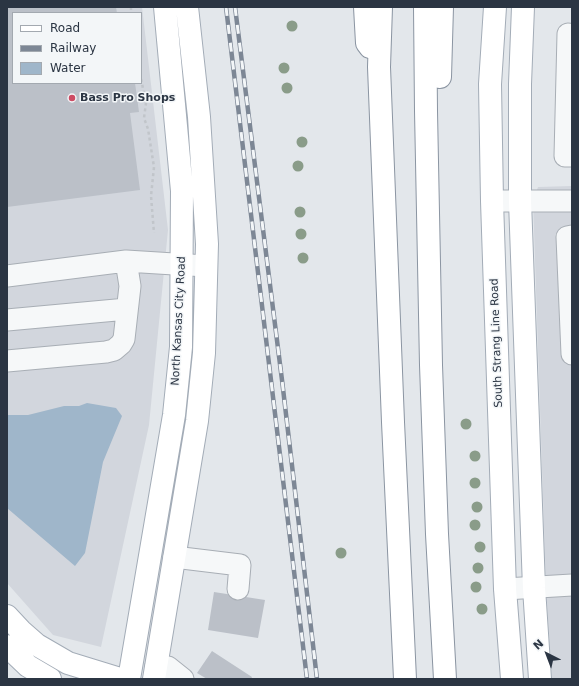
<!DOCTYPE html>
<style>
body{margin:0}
#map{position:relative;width:579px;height:686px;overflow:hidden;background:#e3e7eb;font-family:"DejaVu Sans",sans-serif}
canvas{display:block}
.frame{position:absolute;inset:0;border:8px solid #2b3543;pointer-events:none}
.legend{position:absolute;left:12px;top:12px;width:130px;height:72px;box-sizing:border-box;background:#f3f6f8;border:1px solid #a3a9b0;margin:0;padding:5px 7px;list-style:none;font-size:12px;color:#2b3543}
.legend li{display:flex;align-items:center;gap:8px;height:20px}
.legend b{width:20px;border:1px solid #a3a9b0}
.north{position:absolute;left:527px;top:634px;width:40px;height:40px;-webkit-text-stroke:3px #f3f6f8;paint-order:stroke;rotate:318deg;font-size:11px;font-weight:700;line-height:16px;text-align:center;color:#2b3543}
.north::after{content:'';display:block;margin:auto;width:14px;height:18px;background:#2b3543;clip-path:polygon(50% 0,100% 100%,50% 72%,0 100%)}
</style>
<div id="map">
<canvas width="579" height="686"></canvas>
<div class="frame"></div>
<ul class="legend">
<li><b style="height:5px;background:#fff"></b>Road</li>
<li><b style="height:5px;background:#7d8795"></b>Railway</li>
<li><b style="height:11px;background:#9fb6ca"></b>Water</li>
</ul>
<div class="north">N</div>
</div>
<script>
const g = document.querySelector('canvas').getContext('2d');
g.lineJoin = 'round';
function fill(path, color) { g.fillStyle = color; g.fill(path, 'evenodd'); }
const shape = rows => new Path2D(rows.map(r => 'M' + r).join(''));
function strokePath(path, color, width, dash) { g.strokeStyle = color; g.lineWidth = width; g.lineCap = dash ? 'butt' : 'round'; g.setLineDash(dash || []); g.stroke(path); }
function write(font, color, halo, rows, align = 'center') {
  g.font = font + ' "DejaVu Sans",sans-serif'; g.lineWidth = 3; g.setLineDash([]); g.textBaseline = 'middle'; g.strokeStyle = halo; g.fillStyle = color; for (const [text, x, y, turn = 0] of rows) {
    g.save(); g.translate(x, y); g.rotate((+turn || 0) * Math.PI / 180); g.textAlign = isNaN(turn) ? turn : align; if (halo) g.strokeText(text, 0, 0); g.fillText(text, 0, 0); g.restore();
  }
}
fill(shape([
 [7,7,142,7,168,230,149,425,101,647,53,635,7,583],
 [13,13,141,13,141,83,13,83],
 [572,186,572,679,552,679,546,587,533,201,538,187]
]), '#d2d6dd');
fill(shape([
 [87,403,116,408,122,416,103,462,85,553,75,566,7,508,7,415,28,415,64,406,79,406]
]), '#9fb6ca');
fill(shape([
 [7,7,116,7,117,13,13,13,13,83,135,83,139,112,130,113,140,190,7,207],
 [214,592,265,600,258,638,208,630],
 [212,651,252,677,251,679,207,679,197,673]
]), '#bbc0c8');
const minor = shape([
 [572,35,568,34,565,156,572,156],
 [492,201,572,201],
 [572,236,567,237,572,354],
 [7,276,126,261,206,266],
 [7,320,127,309],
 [7,361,106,352,114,350,121,344,124,339,130,286,126,261],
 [174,557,240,565,238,589],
 [505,589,572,585],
 [156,666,168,667,183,679]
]);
const major = shape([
 [495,7,490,84,492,201,505,589,512,679],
 [523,7,520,84,520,201,534,588,540,679],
 [7,616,21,631,37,645,68,663,120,679],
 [7,646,28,666,50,679],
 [129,679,174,415,181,347,182,191,165,7],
 [154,679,197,421,204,353,207,244,199,117,187,7]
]);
const highway = shape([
 [365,7,367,43,370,47],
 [381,7,379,67,393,422,405,679],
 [425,7,426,111,431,365,437,534,445,679],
 [440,77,442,7]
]);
strokePath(minor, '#a8aeb5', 23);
strokePath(major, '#a3acb7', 24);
strokePath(highway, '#8b95a2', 24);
strokePath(shape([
 [131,7,131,13],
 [141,79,146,103,144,118,148,129,154,167,151,196,154,233]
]), '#c1c5ca', 2.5, [3, 3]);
strokePath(minor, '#f6f8f9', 21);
strokePath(major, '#fff', 22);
strokePath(highway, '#fff', 22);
const rail = shape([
 [226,7,307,679],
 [235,7,282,380,317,679]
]);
strokePath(rail, '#7d8795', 4.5);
strokePath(rail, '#f3f6f8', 3, [9]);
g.fillStyle = '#8a9c89';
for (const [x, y] of [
 [292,26],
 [284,68],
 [287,88],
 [302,142],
 [298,166],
 [300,212],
 [301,234],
 [303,258],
 [466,424],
 [475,456],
 [475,483],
 [477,507],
 [475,525],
 [480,547],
 [341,553],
 [478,568],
 [476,587],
 [482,609]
]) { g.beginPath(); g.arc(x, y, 5.5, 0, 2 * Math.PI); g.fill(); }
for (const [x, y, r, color] of [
 [72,98,4,"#cd4c64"]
]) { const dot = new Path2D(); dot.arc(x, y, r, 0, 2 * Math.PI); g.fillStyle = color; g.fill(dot); strokePath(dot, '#f3f6f8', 1.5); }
write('bold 11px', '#2b3543', '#f3f6f8', [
 ["Bass Pro Shops",80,98]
], 'left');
write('11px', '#2b3543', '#f3f6f8', [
 ["North Kansas City Road",179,321,-87],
 ["South Strang Line Road",497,343,-92]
]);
</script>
